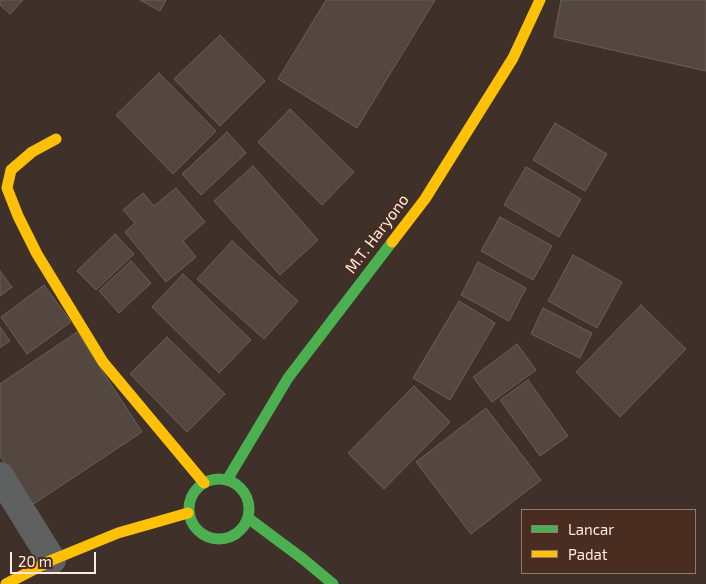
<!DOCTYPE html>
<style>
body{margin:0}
#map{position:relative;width:706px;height:584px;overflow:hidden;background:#3f3029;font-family:"Exo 2",sans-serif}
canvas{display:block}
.legend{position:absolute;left:521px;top:509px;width:175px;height:65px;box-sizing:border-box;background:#482d20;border:1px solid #90796e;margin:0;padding:6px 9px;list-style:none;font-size:15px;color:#fdeae2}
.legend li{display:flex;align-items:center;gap:10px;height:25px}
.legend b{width:25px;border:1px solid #90796e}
.scale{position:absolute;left:10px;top:552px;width:86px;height:22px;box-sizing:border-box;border:2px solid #fdeae2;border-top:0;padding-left:6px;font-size:15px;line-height:18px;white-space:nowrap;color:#fdeae2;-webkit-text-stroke:4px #482d20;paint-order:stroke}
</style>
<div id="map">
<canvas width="706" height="584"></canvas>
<ul class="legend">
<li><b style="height:6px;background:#4caf50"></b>Lancar</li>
<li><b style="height:6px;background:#ffc107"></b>Padat</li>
</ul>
<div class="scale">20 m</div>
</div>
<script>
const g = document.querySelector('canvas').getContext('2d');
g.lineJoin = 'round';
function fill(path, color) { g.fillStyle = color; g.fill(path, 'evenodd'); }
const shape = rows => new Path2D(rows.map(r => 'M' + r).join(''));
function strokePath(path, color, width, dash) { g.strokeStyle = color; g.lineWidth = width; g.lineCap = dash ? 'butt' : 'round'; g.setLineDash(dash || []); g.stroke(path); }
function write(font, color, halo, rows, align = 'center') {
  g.font = font + ' "Exo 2",sans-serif'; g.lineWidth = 4.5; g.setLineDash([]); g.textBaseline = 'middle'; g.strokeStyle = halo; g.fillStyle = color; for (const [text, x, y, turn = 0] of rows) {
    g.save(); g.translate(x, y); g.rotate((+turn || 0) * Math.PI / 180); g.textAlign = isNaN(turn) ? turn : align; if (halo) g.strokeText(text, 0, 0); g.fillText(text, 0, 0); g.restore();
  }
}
const building = shape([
 [0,0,23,0,10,14,0,5,0,0],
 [140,0,166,0,160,11,140,0],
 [326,0,435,0,357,128,278,79,326,0],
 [561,0,706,0,706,71,554,37,561,0],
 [220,35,265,81,220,126,174,79,220,35],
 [159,73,216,131,173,174,116,115,159,73],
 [290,109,354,172,322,205,258,142,290,109],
 [555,123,607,154,585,191,533,160,555,123],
 [227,132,246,153,201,195,182,174,227,132],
 [253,166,318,240,280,275,214,201,253,166],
 [526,167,581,199,559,237,504,205,526,167],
 [176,188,205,222,183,241,196,257,166,282,125,232,135,223,123,210,143,193,154,206,176,188],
 [500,217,552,246,533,280,481,251,500,217],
 [115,234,134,254,96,290,77,271,115,234],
 [232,241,298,301,264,339,197,279,232,241],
 [573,255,622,282,597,328,548,301,573,255],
 [131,261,151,283,119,313,99,291,131,261],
 [478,262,526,288,509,321,461,295,478,262],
 [0,271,12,287,0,296,0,271],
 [183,274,251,340,219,373,152,307,183,274],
 [44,285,71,322,27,354,1,317,44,285],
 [459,301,495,323,450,400,413,378,459,301],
 [641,305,686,349,620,417,576,372,641,305],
 [543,308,592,333,580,358,531,334,543,308],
 [0,327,10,341,0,348,0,327],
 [77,332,142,432,32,505,0,456,0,384,77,332],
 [167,337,225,394,187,432,130,374,167,337],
 [517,344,536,370,492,402,473,377,517,344],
 [528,380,568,436,540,456,500,400,528,380],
 [414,386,450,422,384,489,348,453,414,386],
 [486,408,541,480,471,534,416,462,486,408]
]);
fill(building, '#534740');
strokePath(building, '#6c5f59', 1);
strokePath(shape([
 [0,476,52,560]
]), '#5e615f', 28);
strokePath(shape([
 '189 509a30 30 0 1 1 60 0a30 30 0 1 1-60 0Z',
 [227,480,288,378,392,242],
 [248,518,303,559,333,584]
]), '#4caf50', 11);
strokePath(shape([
 [56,139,32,152,11,170,7,188,18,216,37,254,103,362,204,483],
 [392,242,425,199,513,58,540,0],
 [6,584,52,560,118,533,188,513]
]), '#ffc107', 11);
write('16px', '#fdeae2', '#482d20', [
 ["M.T. Haryono",377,234,-53]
]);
</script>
